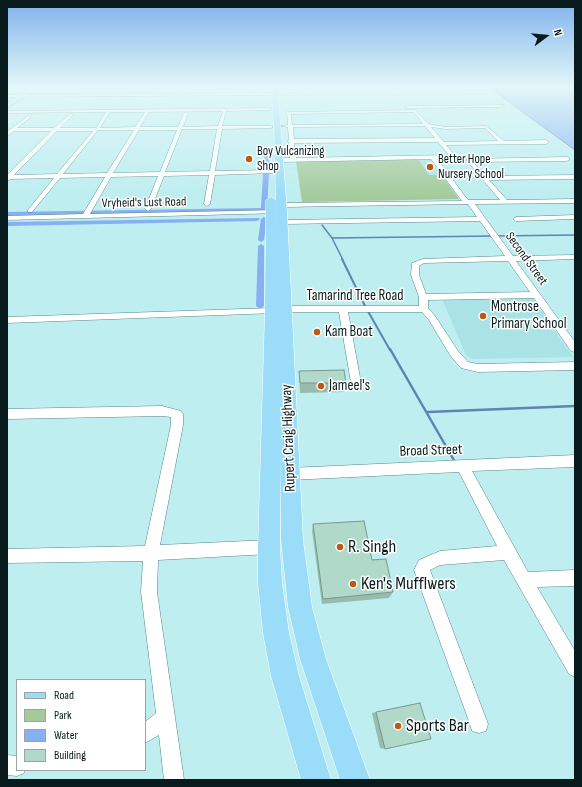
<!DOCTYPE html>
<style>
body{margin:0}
#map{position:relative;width:582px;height:787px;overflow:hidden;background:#beeef0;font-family:"Sofia Sans Condensed",sans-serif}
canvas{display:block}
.frame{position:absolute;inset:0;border:8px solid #081a1b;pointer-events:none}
.legend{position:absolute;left:16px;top:679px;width:130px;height:92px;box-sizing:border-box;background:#fff;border:1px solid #9ca3a4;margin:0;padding:5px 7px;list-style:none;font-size:12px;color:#081a1b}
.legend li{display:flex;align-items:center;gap:8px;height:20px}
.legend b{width:20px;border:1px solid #9ca3a4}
.north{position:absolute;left:526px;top:16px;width:40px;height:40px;-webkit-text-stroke:3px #fff;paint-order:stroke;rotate:74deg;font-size:11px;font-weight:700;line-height:16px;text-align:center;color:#081a1b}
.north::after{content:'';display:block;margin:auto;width:14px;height:18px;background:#081a1b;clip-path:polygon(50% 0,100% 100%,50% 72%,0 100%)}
</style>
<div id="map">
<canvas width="582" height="787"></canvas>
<div class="frame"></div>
<ul class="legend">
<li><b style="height:5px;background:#9bdcf8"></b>Road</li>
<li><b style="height:11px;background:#a4ca9b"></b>Park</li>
<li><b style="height:11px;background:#87b0f3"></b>Water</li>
<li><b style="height:11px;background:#b0d9c9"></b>Building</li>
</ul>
<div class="north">N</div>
</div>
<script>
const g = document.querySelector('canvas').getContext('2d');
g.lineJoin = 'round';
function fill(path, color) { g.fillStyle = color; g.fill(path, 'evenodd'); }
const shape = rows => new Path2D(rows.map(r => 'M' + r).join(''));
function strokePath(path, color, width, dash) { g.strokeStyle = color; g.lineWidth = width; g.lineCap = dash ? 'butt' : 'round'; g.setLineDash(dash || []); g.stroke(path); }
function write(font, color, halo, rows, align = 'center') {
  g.font = font + ' "Sofia Sans Condensed",sans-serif'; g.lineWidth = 3; g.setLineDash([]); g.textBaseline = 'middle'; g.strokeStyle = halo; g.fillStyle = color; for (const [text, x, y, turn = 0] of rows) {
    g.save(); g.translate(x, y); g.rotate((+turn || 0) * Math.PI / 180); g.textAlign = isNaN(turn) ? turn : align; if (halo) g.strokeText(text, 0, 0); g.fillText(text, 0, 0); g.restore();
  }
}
fill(shape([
 [418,159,431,159,442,175,429,175],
 [532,297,573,357,472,359,466,355,442,299]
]), '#aae3e6');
fill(shape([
 [418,159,429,175,442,175,459,199,302,202,296,161]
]), '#a4ca9b');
const water = shape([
 [490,88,575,88,575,150,546,129,490,88]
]);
fill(water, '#87b0f3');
strokePath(water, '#6183b2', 1);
strokePath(shape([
 [322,225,332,238],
 [343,260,332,238,575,235]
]), '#6183b2', 1.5);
strokePath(shape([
 [342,259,365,306,390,350]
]), '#6183b2', 2);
strokePath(shape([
 [390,349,455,462],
 [428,412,575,406]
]), '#6183b2', 2.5);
fill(shape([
 [267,146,269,147,269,169,266,171,263,169,265,147,267,146],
 [266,171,269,173,267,210,264,212,7,216,7,212,261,208,263,173,266,171],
 [264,217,267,219,264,240,261,242,258,240,261,219,264,217],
 [259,218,260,219,257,221,7,226,7,222,259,218],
 [261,244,264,246,264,306,260,309,256,306,258,246,261,244]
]), '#87b0f3');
const street = shape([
 [488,91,487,93,275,95,273,94,488,91],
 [270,93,269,95,7,97,7,95,270,93],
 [504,105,502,107,407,108,405,107,407,106,504,105],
 [272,108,270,110,225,111,226,112,222,126,271,126,273,127,271,128,222,129,215,171,272,170,275,172,274,173,215,175,210,204,207,206,204,204,209,175,164,176,151,209,148,211,145,209,158,176,111,177,90,214,280,210,282,211,282,213,7,220,7,216,83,214,105,177,60,178,32,212,28,212,28,210,54,178,11,179,7,181,7,175,51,131,14,131,7,136,7,132,29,115,31,117,17,128,54,128,71,113,73,115,60,128,96,128,106,112,7,113,7,111,272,108],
 [223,111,218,126,183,127,188,113,186,112,184,113,178,127,140,127,149,112,223,111],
 [110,112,145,112,135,127,100,128,110,112],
 [182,129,217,129,210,171,165,172,182,129],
 [98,130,134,130,107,173,63,174,98,130],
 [139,130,177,130,160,172,113,173,139,130],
 [57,131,93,131,57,174,14,175,57,131],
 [415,110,428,124,446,127,486,126,504,141,546,140,549,142,546,144,446,145,456,157,455,158,437,159,468,200,500,200,467,161,467,159,567,157,570,159,567,161,473,162,486,176,575,175,575,179,489,180,507,200,575,199,575,203,475,204,513,256,575,255,575,259,516,261,575,342,575,352,571,351,534,298,428,300,428,308,435,316,458,351,468,362,478,364,575,362,575,370,478,372,465,369,461,368,450,355,429,320,422,312,348,312,361,383,360,386,356,387,352,386,351,383,339,312,285,312,280,309,285,306,419,306,419,297,411,275,412,263,423,259,505,256,480,221,283,224,279,222,283,220,477,217,468,204,282,207,279,205,282,203,462,201,431,159,280,162,277,160,280,158,290,158,289,142,287,141,289,140,288,127,281,126,288,125,287,112,415,110],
 [414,112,423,124,292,125,291,114,414,112],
 [425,126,435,138,294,139,293,127,425,126],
 [431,127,446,129,485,128,498,141,444,142,431,127],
 [438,142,449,155,296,158,294,143,438,142],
 [508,261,530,292,426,294,419,275,419,266,424,263,508,261],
 [575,215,575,219,516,221,513,219,516,217,575,215],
 [272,308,277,311,275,313,7,323,7,317,272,308],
 [162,406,181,411,183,414,183,425,160,545,269,540,274,542,276,547,274,552,269,554,158,560,157,592,184,780,164,780,159,735,145,743,145,722,156,713,141,592,143,561,7,563,7,549,145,546,171,425,171,417,162,416,7,419,7,409,162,406],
 [575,455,575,467,472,471,528,572,575,570,575,586,537,587,575,651,575,677,569,674,504,560,440,565,430,570,488,724,486,731,479,733,472,731,470,724,414,570,419,560,440,551,497,546,459,472,289,480,284,478,283,474,284,470,289,468,575,455],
 [7,755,17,756,17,770,25,770,24,773,17,776,7,775,7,755]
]);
const secondary = shape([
 [30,88,37,88,7,108,7,103,30,88]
]);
const primary = shape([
 [274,88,280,88,278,94,287,212,303,540,312,607,326,659,370,780,340,780,300,659,288,607,281,540,280,451,280,547,282,583,289,633,299,676,331,780,301,780,271,676,263,633,258,583,258,547,265,311,266,200,271,197,276,200,277,241,274,126,272,94,274,88]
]);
strokePath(street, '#598688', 1);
strokePath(secondary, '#598688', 1);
strokePath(primary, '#fff', 1);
fill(street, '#fff');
fill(secondary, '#cdedfc');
fill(primary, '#9bdcf8');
fill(shape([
 [299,371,346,383,344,392,300,393],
 [313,524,372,560,393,592,389,598,322,604,312,531],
 [420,703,385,749,380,748,372,713]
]), '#97bbad');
const building = shape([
 [344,370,346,383,300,383,299,371,344,370],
 [364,521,372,560,386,559,393,592,323,599,313,524,364,521],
 [420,703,431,739,385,749,376,712,420,703]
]);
fill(building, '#b0d9c9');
strokePath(building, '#7b988d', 1);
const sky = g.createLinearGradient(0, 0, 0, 198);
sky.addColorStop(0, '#81b2ec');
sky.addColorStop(0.44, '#e2f7f8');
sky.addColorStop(1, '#e2f7f800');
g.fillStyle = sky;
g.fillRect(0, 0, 582, 198);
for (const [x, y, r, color] of [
 [249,159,4,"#ba5a17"],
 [430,167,4,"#ba5a17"],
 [483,316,4,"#ba5a17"],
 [317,332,4,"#ba5a17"],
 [321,386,4,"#ba5a17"],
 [340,547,4,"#ba5a17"],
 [353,584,4,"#ba5a17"],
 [398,726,4,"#ba5a17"]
]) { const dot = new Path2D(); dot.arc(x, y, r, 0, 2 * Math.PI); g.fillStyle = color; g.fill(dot); strokePath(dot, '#fff', 1.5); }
write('13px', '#081a1b', '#fff', [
 ["Boy Vulcanizing",257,152],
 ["Shop",257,167],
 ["Better Hope",438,160],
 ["Nursery School",438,175]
], 'left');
write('13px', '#081a1b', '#fff', [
 ["Vryheid's Lust Road",144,203,-1],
 ["Second Street",526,259,54]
]);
write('15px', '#081a1b', '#fff', [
 ["Tamarind Tree Road",355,296],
 ["Rupert Craig Highway",289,438,-92],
 ["Broad Street",431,451,-2]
]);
write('15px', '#081a1b', '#fff', [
 ["Montrose",491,307],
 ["Primary School",491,324],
 ["Kam Boat",325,332],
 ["Jameel's",329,386]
], 'left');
write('18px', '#081a1b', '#fff', [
 ["R. Singh",348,547],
 ["Ken's Mufflwers",361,584],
 ["Sports Bar",406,726]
], 'left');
</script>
